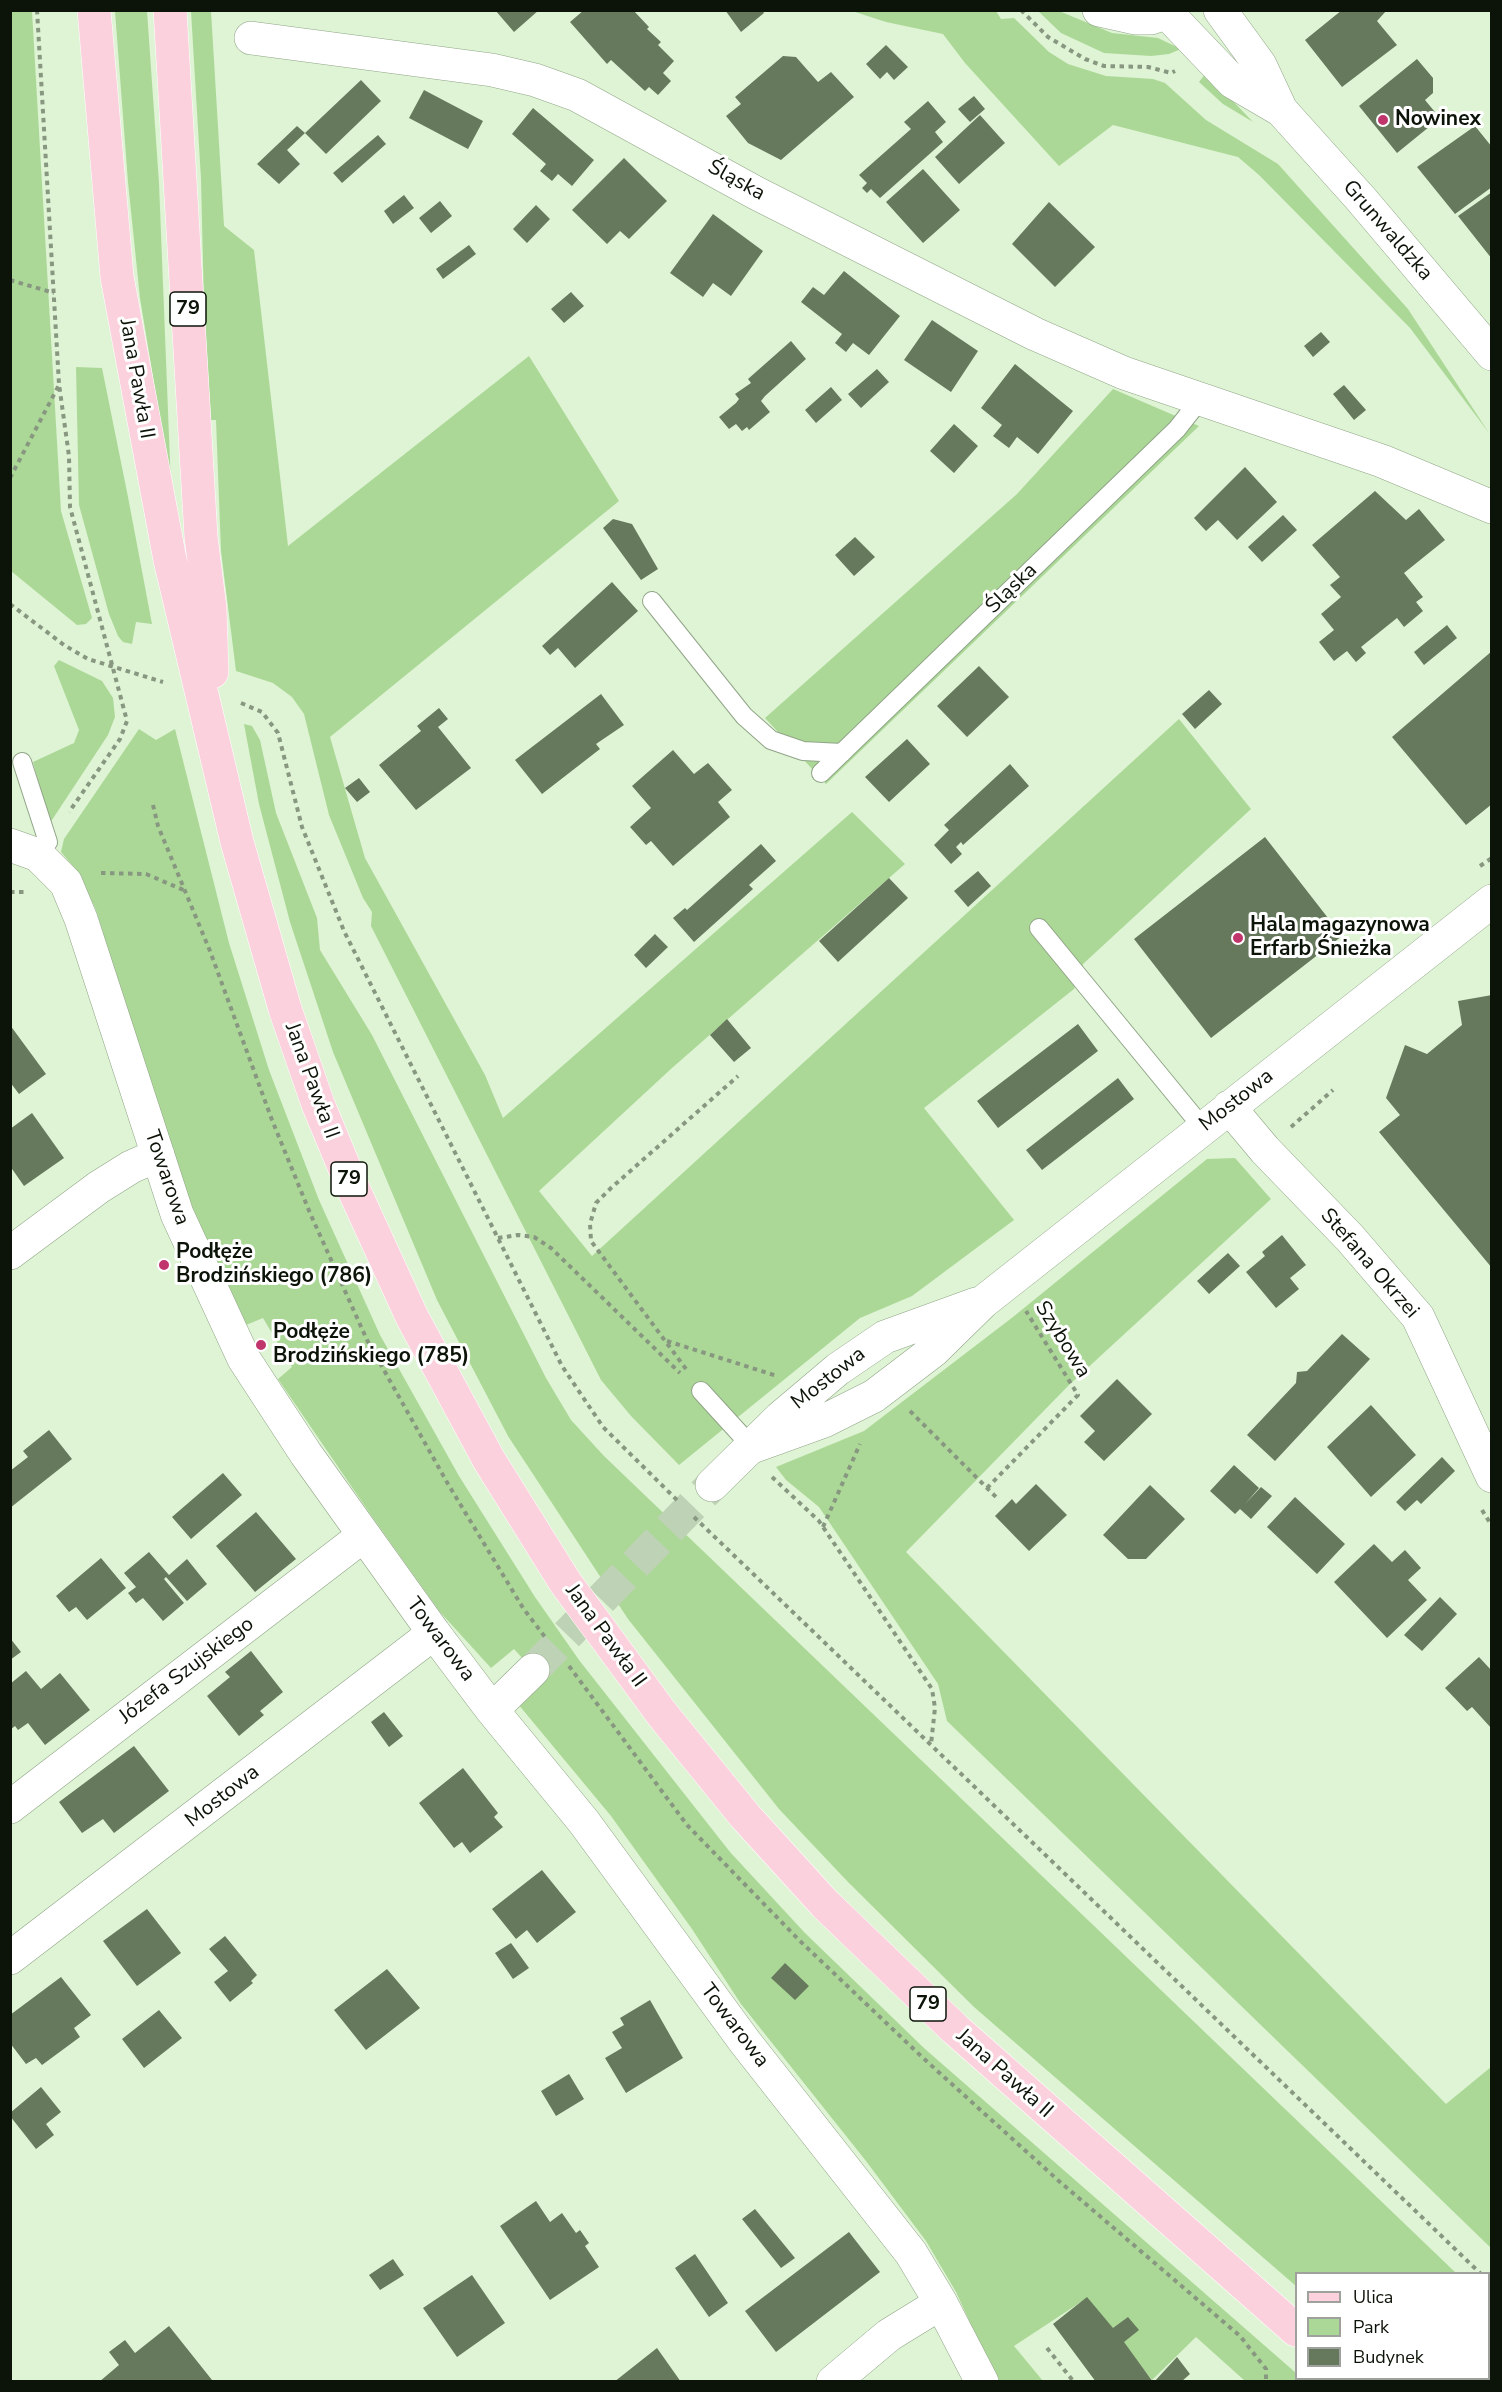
<!DOCTYPE html>
<meta charset="utf-8">
<style>
body{margin:0}
#map{position:relative;width:1502px;height:2392px;overflow:hidden;background:#def4d4;font-family:"Nunito Sans",sans-serif}
canvas{display:block}
.frame{position:absolute;inset:0;border:12px solid #0c1308;pointer-events:none}
.legend{position:absolute;left:1295px;top:2272px;width:195px;height:108px;box-sizing:border-box;background:#fff;border:2px solid #9ea19c;margin:0;padding:8px 10px;list-style:none;font-size:18px;color:#0c1308}
.legend li{display:flex;align-items:center;gap:12px;height:30px}
.legend b{width:30px;border:2px solid #9ea19c}
</style>
<div id="map">
<canvas width="1502" height="2392"></canvas>
<div class="frame"></div>
<ul class="legend">
<li><b style="height:8px;background:#fbd1dd"></b>Ulica</li>
<li><b style="height:16px;background:#acd897"></b>Park</li>
<li><b style="height:16px;background:#66795d"></b>Budynek</li>
</ul>
</div>
<script>
const g = document.querySelector('canvas').getContext('2d');
g.lineJoin = 'round';
function fill(path, color) { g.fillStyle = color; g.fill(path, 'evenodd'); }
const shape = rows => new Path2D(rows.map(r => 'M' + r).join(''));
function strokePath(path, color, width, dash) { g.strokeStyle = color; g.lineWidth = width; g.lineCap = dash ? 'butt' : 'round'; g.setLineDash(dash || []); g.stroke(path); }
function write(font, color, halo, rows, align = 'center') {
  g.font = font + ' "Nunito Sans",sans-serif'; g.lineWidth = 6; g.setLineDash([]); g.textBaseline = 'middle'; g.strokeStyle = halo; g.fillStyle = color; for (const [text, x, y, turn = 0] of rows) {
    g.save(); g.translate(x, y); g.rotate((+turn || 0) * Math.PI / 180); g.textAlign = isNaN(turn) ? turn : align; if (halo) g.strokeText(text, 0, 0); g.fillText(text, 0, 0); g.restore();
  }
}
fill(shape([
 [10,11,32,11,61,511,92,618,86,624,77,625,11,571],
 [115,11,147,11,159,183,171,487,140,298,128,182],
 [191,11,211,11,224,226,254,250,288,546,529,356,619,501,330,737,365,858,485,1075,503,1118,852,812,905,864,672,1068,539,1191,592,1256,1179,719,1251,809,1083,964,1074,989,924,1108,1014,1220,912,1296,860,1318,679,1465,631,1416,601,1380,371,926,372,912,363,898,329,815,304,714,292,697,273,683,236,671,221,551,216,420,211,420,204,305,201,179],
 [852,11,996,11,1001,19,1014,18,1049,52,1068,64,1106,76,1153,79,1165,83,1206,120,1278,164,1408,309,1489,433,1410,328,1259,175,1238,157,1113,125,1059,166,965,63,943,34,886,22],
 [1038,11,1059,11,1112,33,1158,38,1181,49,1169,54,1151,56,1104,53,1061,33],
 [1206,73,1253,122,1223,104,1199,82],
 [76,367,102,368,128,497,152,624,136,622,132,644,123,642,118,636,109,614,79,505],
 [1113,389,1199,426,826,784,765,718,1017,494],
 [59,660,102,681,113,698,115,717,108,735,50,823,33,762,74,743,79,730,54,666],
 [244,724,252,726,260,740,276,813,317,918,320,950,372,1035,546,1378,571,1420,604,1456,1456,2273,1296,2274,1296,2286,974,2007,848,1882,779,1809,628,1619,508,1436,437,1300,333,1052,290,922,259,804],
 [139,729,156,740,175,729,229,943,269,1070,319,1200,380,1335,459,1476,535,1597,579,1660,730,1852,805,1933,925,2049,1296,2373,1296,2378,1306,2381,1245,2381,1196,2337,1152,2380,1087,2298,1014,2346,1043,2381,997,2381,956,2292,926,2241,866,2161,741,2004,692,1929,611,1816,518,1704,542,1680,514,1649,491,1668,440,1612,373,1518,278,1379,292,1367,263,1318,246,1325,200,1226,168,1146,96,910,78,872,61,852,64,839],
 [1235,1158,1271,1199,1069,1385,906,1552,1446,2104,1491,2067,1491,2248,947,1721,938,1684,819,1507,786,1480,776,1467,864,1431,1013,1317,1207,1159],
 [1489,2305,1492,2308,1491,2381,1419,2382,1415,2379,1488,2378]
]), '#acd897');
fill(shape([
 [495,10,539,10,514,32],
 [584,10,633,10,649,27,647,29,661,42,658,45,674,61,663,73,671,81,658,95,649,87,645,91,611,60,607,64,570,22],
 [725,10,762,10,764,13,741,32],
 [1342,10,1387,10,1377,21,1397,45,1342,87,1305,40],
 [886,45,908,67,894,80,887,72,880,79,866,64],
 [783,56,796,57,818,82,831,72,854,97,781,160,748,143,726,116,741,104,735,97],
 [1417,59,1433,78,1433,93,1425,100,1440,118,1397,153,1359,106],
 [361,80,381,101,326,154,305,133],
 [424,90,483,121,468,149,409,118],
 [974,96,985,109,970,122,958,109],
 [928,101,946,122,935,132,943,142,880,198,871,189,867,193,862,188,867,183,859,175,911,129,904,122],
 [533,108,594,160,572,186,558,174,552,181,540,171,546,164,512,134],
 [980,115,1005,143,959,184,935,157],
 [297,126,305,133,287,150,300,164,279,184,257,164],
 [1475,126,1492,147,1492,187,1455,214,1417,167],
 [378,135,386,144,342,183,333,173],
 [624,158,667,201,629,239,620,231,607,244,572,210],
 [923,169,960,210,923,243,886,202],
 [1492,192,1492,259,1458,216],
 [404,195,414,208,393,224,384,211],
 [440,201,452,216,431,233,419,218],
 [1049,202,1095,247,1055,287,1012,244],
 [536,205,550,219,527,243,513,229],
 [713,214,763,251,731,296,713,283,703,297,670,273],
 [469,245,476,254,443,279,436,269],
 [844,271,900,316,869,355,853,343,846,352,835,343,842,334,801,302,813,287,824,295],
 [571,292,584,306,564,323,551,309],
 [932,320,978,351,951,392,904,360],
 [1321,332,1330,342,1313,357,1304,346],
 [791,341,806,359,765,396,761,401,770,412,749,430,747,427,742,431,736,424,729,429,719,417,736,403,739,399,735,394,751,383,748,379],
 [1015,364,1073,411,1038,454,1017,437,1009,448,993,436,1002,425,981,408],
 [877,369,889,382,861,408,848,394],
 [1344,385,1366,410,1354,420,1333,394],
 [831,387,842,400,816,423,805,410],
 [954,424,978,446,954,473,930,451],
 [1245,467,1277,502,1237,540,1218,520,1206,531,1194,518],
 [1375,491,1406,520,1419,509,1445,540,1404,573,1423,597,1416,602,1423,611,1404,627,1397,618,1361,647,1366,653,1356,662,1347,651,1334,661,1319,642,1334,630,1321,614,1341,597,1330,585,1340,577,1312,545],
 [1283,515,1297,530,1262,562,1248,547],
 [613,519,632,524,658,569,641,580,603,528],
 [855,537,875,557,854,576,835,555],
 [612,582,638,611,575,668,558,648,550,655,542,646],
 [1447,625,1457,638,1424,665,1414,652],
 [1492,651,1492,804,1466,825,1392,737],
 [979,666,1009,697,967,737,937,706],
 [1209,690,1222,704,1195,729,1182,714],
 [601,694,624,725,596,744,600,749,542,794,515,760],
 [439,708,448,719,438,727,471,768,416,810,379,765,421,731,417,726],
 [907,739,930,764,889,802,865,777],
 [673,750,694,774,708,763,732,790,718,802,730,817,673,866,651,841,646,845,630,827,651,808,632,786],
 [1010,764,1029,786,963,845,961,842,956,847,962,854,951,864,934,845,949,830,944,825],
 [359,778,370,792,357,802,345,788],
 [1265,837,1342,936,1211,1038,1134,939],
 [761,844,776,861,749,885,753,889,694,942,673,918,685,908,687,910],
 [978,871,991,886,968,907,954,891],
 [889,878,908,898,838,962,819,941],
 [655,934,668,947,646,968,634,955],
 [1492,995,1492,1268,1379,1132,1400,1115,1386,1098,1405,1045,1427,1054,1462,1025,1458,1001],
 [727,1019,751,1048,734,1062,710,1035],
 [1078,1024,1098,1051,998,1128,977,1101],
 [10,1025,46,1074,19,1094,10,1082],
 [1118,1078,1134,1099,1042,1170,1026,1150],
 [32,1113,64,1158,24,1186,10,1166,10,1129],
 [1282,1235,1306,1265,1290,1278,1299,1289,1276,1308,1246,1272,1265,1256,1262,1252],
 [1228,1253,1240,1266,1209,1294,1197,1281],
 [1342,1334,1370,1359,1275,1461,1247,1435,1296,1383,1297,1372,1307,1371],
 [1117,1379,1152,1414,1104,1461,1084,1442,1095,1431,1080,1416],
 [1371,1405,1416,1455,1371,1497,1327,1447],
 [49,1430,72,1459,10,1508,10,1471,28,1457,23,1451],
 [1442,1457,1455,1471,1421,1504,1417,1500,1405,1511,1396,1502],
 [1234,1465,1259,1488,1245,1504,1261,1487,1272,1496,1251,1519,1240,1509,1235,1514,1210,1491],
 [223,1473,242,1495,191,1539,172,1517],
 [1036,1484,1067,1515,1029,1551,995,1516,1012,1499,1016,1504],
 [1150,1485,1185,1519,1146,1559,1128,1559,1103,1535],
 [1295,1497,1345,1544,1317,1574,1267,1527],
 [256,1512,296,1559,255,1592,216,1546],
 [1374,1544,1392,1562,1405,1550,1421,1568,1408,1580,1427,1600,1387,1638,1334,1582],
 [149,1552,169,1575,187,1559,207,1584,187,1601,166,1577,164,1579,184,1603,163,1621,143,1598,136,1603,128,1593,136,1587,124,1573],
 [101,1558,126,1588,87,1620,76,1607,69,1612,56,1596],
 [1440,1597,1457,1614,1422,1651,1404,1635],
 [10,1638,21,1652,10,1660],
 [251,1651,283,1692,260,1711,264,1715,239,1736,207,1696,230,1677,225,1672],
 [1479,1657,1492,1671,1492,1729,1472,1707,1467,1711,1445,1688],
 [26,1671,41,1689,60,1673,90,1710,45,1745,28,1723,18,1730,15,1726,10,1730,10,1684],
 [384,1712,403,1736,389,1747,371,1722],
 [134,1746,169,1791,114,1833,103,1819,82,1833,59,1802],
 [463,1768,498,1813,494,1817,503,1827,470,1853,462,1842,454,1848,419,1803],
 [542,1870,576,1912,537,1943,527,1930,516,1939,492,1909],
 [147,1909,181,1953,137,1986,103,1941],
 [225,1936,257,1975,251,1981,253,1983,230,2002,214,1982,228,1971,209,1949],
 [511,1943,529,1968,513,1979,495,1953],
 [785,1963,809,1986,795,2000,771,1978],
 [387,1969,420,2008,366,2050,334,2010],
 [61,1977,91,2015,74,2028,80,2037,42,2065,36,2058,26,2064,10,2043,10,2015],
 [650,2000,683,2058,626,2093,605,2058,622,2048,612,2032,624,2025,620,2018],
 [159,2010,182,2038,144,2068,122,2039],
 [569,2074,584,2099,556,2116,541,2091],
 [41,2087,61,2112,46,2124,54,2135,36,2149,10,2116,10,2113],
 [536,2201,550,2222,562,2213,576,2233,580,2230,589,2243,585,2246,599,2267,550,2300,500,2226],
 [755,2209,795,2258,781,2268,742,2219],
 [849,2232,880,2272,776,2352,745,2311],
 [695,2254,728,2303,709,2317,675,2268],
 [393,2259,404,2275,380,2290,369,2275],
 [472,2275,505,2323,457,2357,423,2308],
 [1087,2297,1113,2328,1128,2317,1139,2330,1124,2342,1153,2382,1096,2382,1053,2324],
 [169,2326,212,2380,99,2382,119,2365,109,2352,125,2340,135,2353],
 [657,2348,681,2382,614,2382],
 [1177,2357,1190,2374,1181,2382,1154,2382]
]), '#66795d');
strokePath(shape([
 [533,1670,712,1485]
]), '#bed2b5', 33, [33, 16]);
const lane = shape([
 [652,601,744,716,771,740,803,751,842,753],
 [22,762,48,842,38,855],
 [821,773,1177,429,1199,401],
 [1039,928,1203,1128],
 [701,1391,752,1447]
]);
const street = shape([
 [251,38,492,70,535,80,577,95,756,193,1035,334,1124,373,1382,461,1492,507],
 [10,845,38,855,66,883,81,919,177,1214,244,1359,306,1454,434,1633,492,1710,584,1822,745,2042,911,2253,941,2303,982,2382],
 [1229,1107,1265,1150,1350,1238,1418,1317,1492,1476],
 [10,1253,99,1187,131,1167,158,1155],
 [752,1447,824,1421,874,1396,933,1351,983,1302,1492,901],
 [712,1485,780,1418,838,1369,885,1337,976,1304],
 [492,1710,533,1670],
 [10,1807,363,1536],
 [10,1958,434,1633],
 [833,2382,889,2335,941,2303]
]);
const secondary = shape([
 [1099,10,1135,18,1151,18,1173,10],
 [1220,10,1260,65,1281,110,1361,199,1492,354],
 [1167,13,1233,82,1281,110]
]);
const primary = shape([
 [94,10,117,277,170,560,237,842,285,1009,318,1104,352,1186,412,1317,489,1460,565,1582,662,1714,745,1816,825,1904,955,2029,1296,2330],
 [170,10,201,537,210,608,212,672],
 [1352,2378,1356,2382]
]);
strokePath(lane, '#90a587', 20);
strokePath(street, '#90a587', 34);
strokePath(secondary, '#90a587', 34);
strokePath(primary, '#fff', 34);
strokePath(shape([
 [37,10,59,384,69,456,70,507,127,721,120,739,69,812],
 [1021,10,1048,37,1085,59,1104,66,1148,67,1171,73,1175,71],
 [10,280,54,293],
 [10,478,59,385],
 [10,604,64,645,88,659,163,682],
 [241,703,262,712,278,733,302,827,344,931,562,1366,603,1427,680,1503],
 [153,805,158,826,210,951,272,1120,310,1213,367,1340,448,1484,523,1608,545,1637],
 [1480,866,1492,858],
 [101,873,146,874,186,891],
 [10,892,25,892],
 [1291,1127,1333,1090],
 [498,1238,518,1235,534,1237,551,1248,680,1373],
 [667,1341,777,1376],
 [686,1369,591,1241,590,1224,596,1203,611,1188,738,1076],
 [910,1411,997,1498],
 [772,1477,819,1521,932,1689,935,1708,931,1744],
 [987,1488,1078,1395,1026,1311],
 [1482,1510,1492,1526],
 [694,1517,1481,2274],
 [823,1527,860,1444],
 [569,1666,687,1825,800,1941,922,2057,1060,2182,1240,2336,1266,2369,1266,2382],
 [1488,2281,1492,2284],
 [1047,2348,1074,2382]
]), '#879780', 4, [4.5, 4.5]);
strokePath(lane, '#fff', 18);
strokePath(street, '#fff', 33);
strokePath(secondary, '#fff', 33);
strokePath(primary, '#fbd1dd', 33);
for (const [x, y, r, color] of [
 [1383,120,6,"#c0356c"],
 [1238,938,6,"#c0356c"],
 [164,1265,6,"#c0356c"],
 [261,1345,6,"#c0356c"]
]) { const dot = new Path2D(); dot.arc(x, y, r, 0, 2 * Math.PI); g.fillStyle = color; g.fill(dot); strokePath(dot, '#fff', 2); }
for (const [x, y, w] of [
 [188,309,36],
 [349,1179,36],
 [928,2004,36]
]) { const box = new Path2D(); box.roundRect(x - w / 2, y - 17, w, 34, 4.5); g.fillStyle = '#fff'; g.fill(box); strokePath(box, '#0c1308', 1.5); }
write('bold 20px', '#0c1308', null, [
 ["79",188,309],
 ["79",349,1179],
 ["79",928,2004]
]);
write('bold 21px', '#0c1308', '#fff', [
 ["Nowinex",1395,120],
 ["Hala magazynowa",1250,926],
 ["Erfarb Śnieżka",1250,950],
 ["Podłęże",176,1253],
 ["Brodzińskiego (786)",176,1277],
 ["Podłęże",273,1333],
 ["Brodzińskiego (785)",273,1357]
], 'left');
write('21px', '#0c1308', '#fff', [
 ["Śląska",736,181,29],
 ["Grunwaldzka",1387,231,49],
 ["Jana Pawła II",136,379,80],
 ["Śląska",1012,589,-44],
 ["Jana Pawła II",311,1081,70],
 ["Mostowa",1237,1101,-38],
 ["Towarowa",166,1178,71],
 ["Stefana Okrzei",1369,1264,49],
 ["Szybowa",1062,1340,58],
 ["Mostowa",829,1379,-38],
 ["Jana Pawła II",605,1636,54],
 ["Towarowa",440,1640,53],
 ["Józefa Szujskiego",187,1671,-37],
 ["Mostowa",223,1797,-38],
 ["Towarowa",734,2026,53],
 ["Jana Pawła II",1004,2074,42]
]);
</script>
